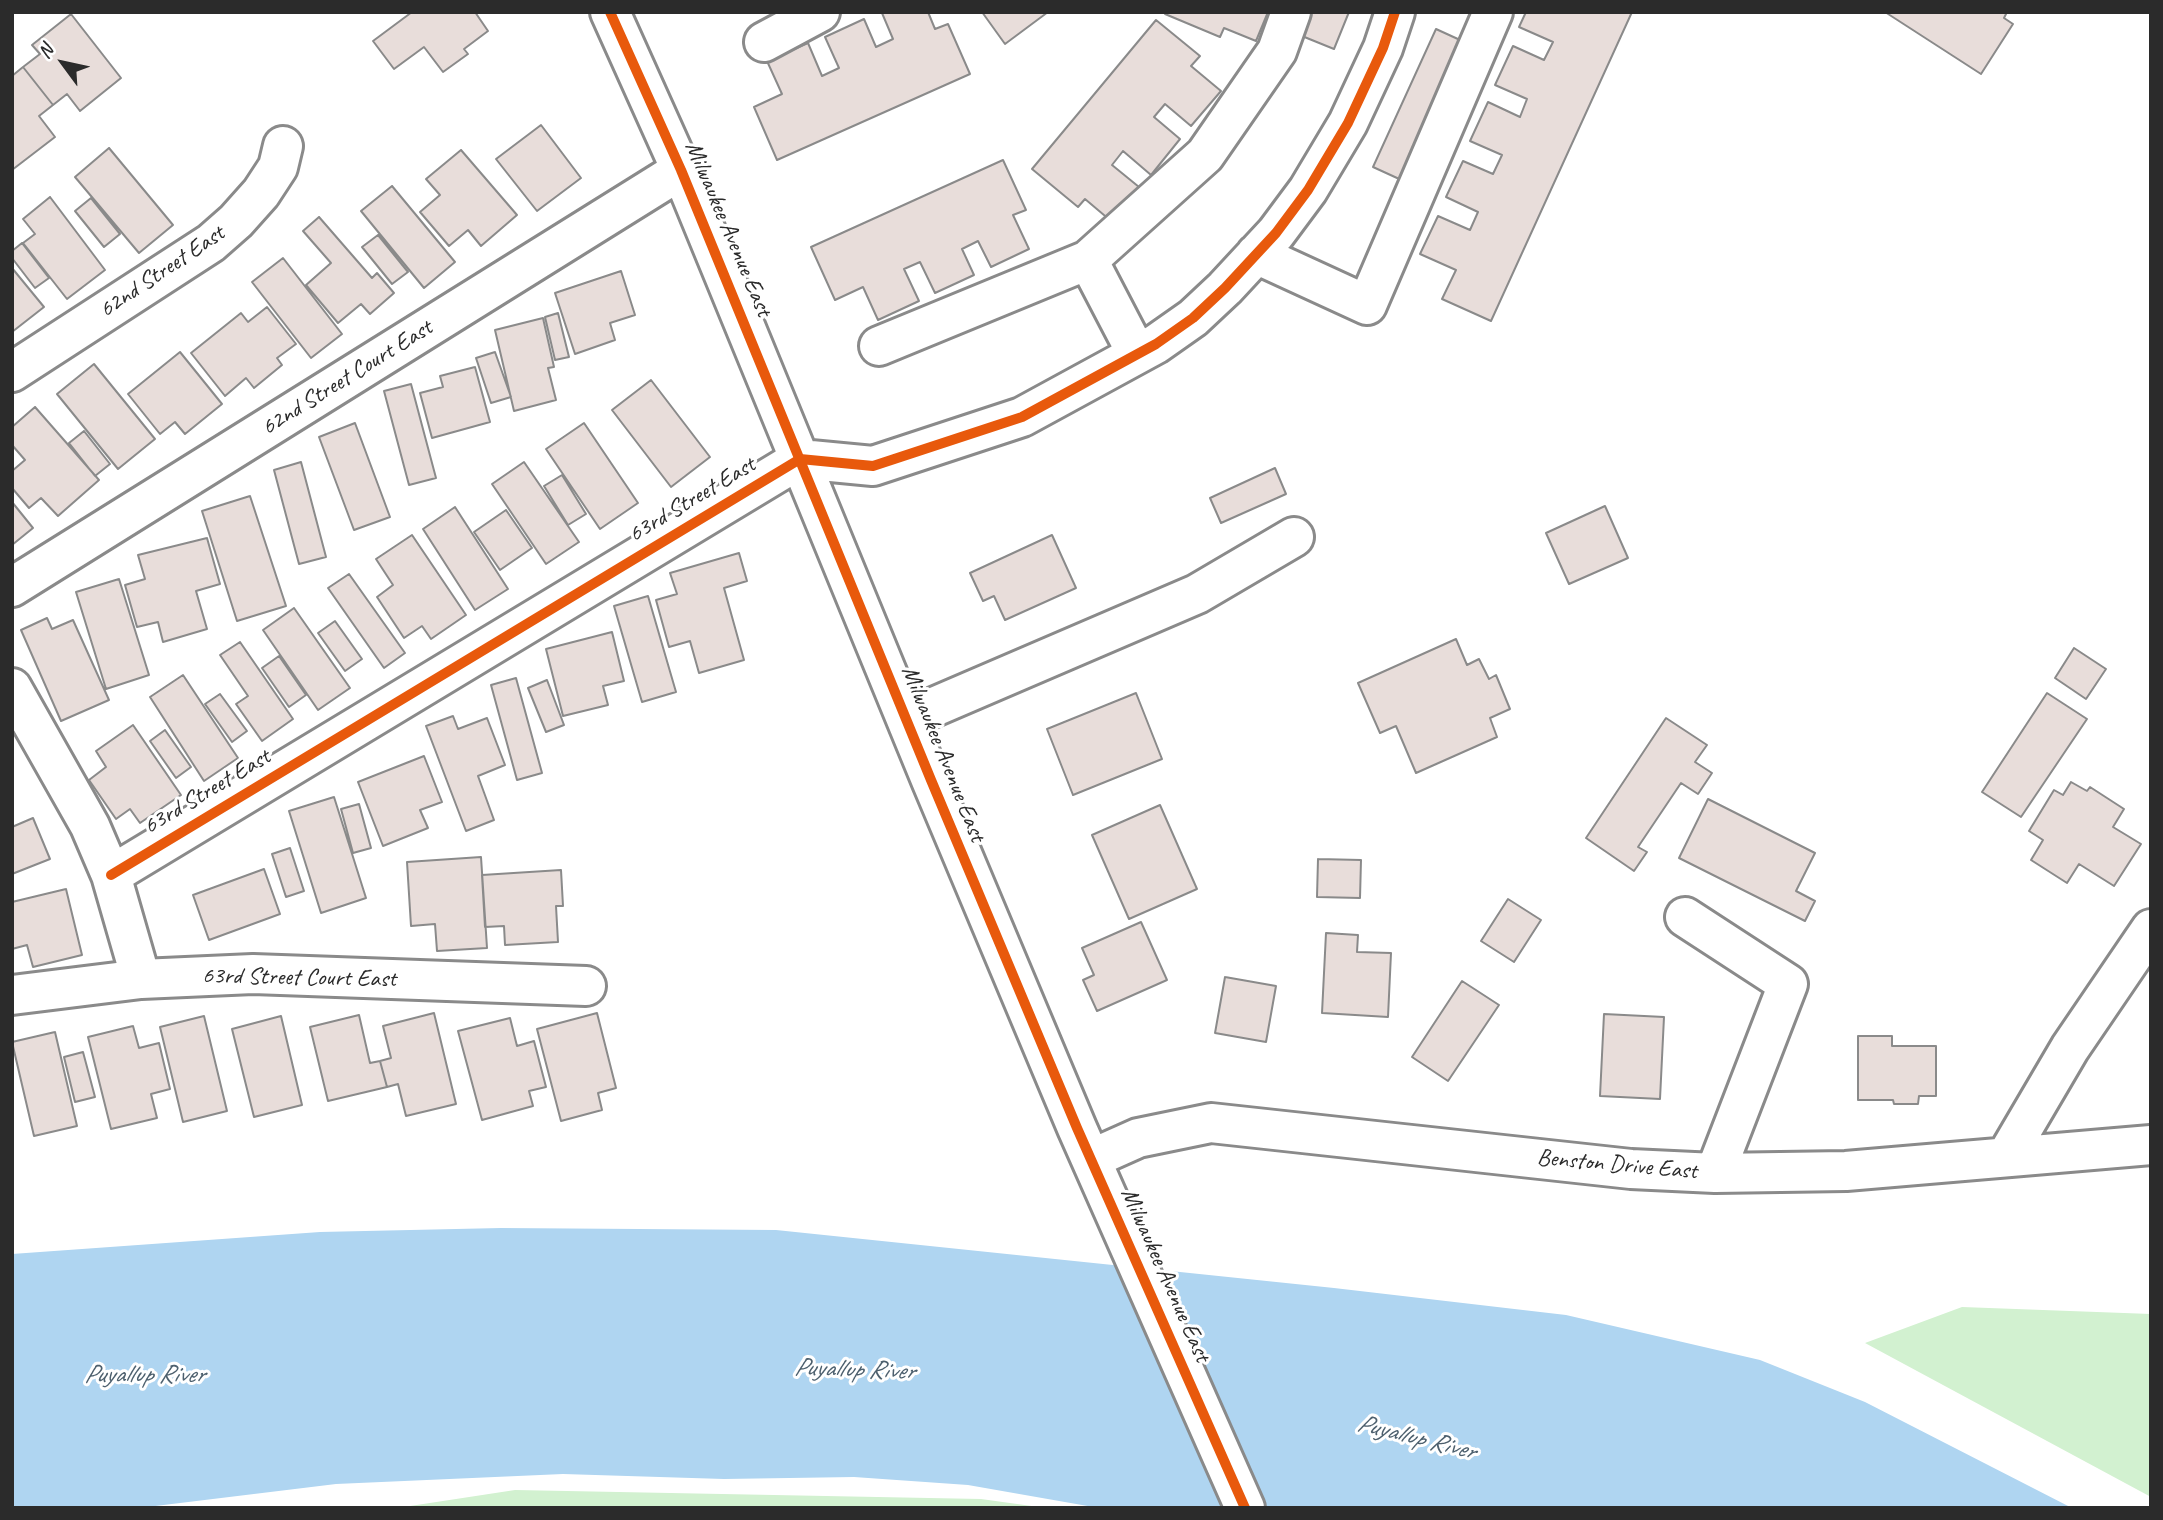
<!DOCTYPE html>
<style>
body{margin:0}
#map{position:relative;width:2163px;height:1520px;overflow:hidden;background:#fff;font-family:Caveat,sans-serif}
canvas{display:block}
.frame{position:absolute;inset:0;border:14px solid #2b2b2b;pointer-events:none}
.north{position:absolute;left:28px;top:28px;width:70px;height:70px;-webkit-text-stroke:5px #fff;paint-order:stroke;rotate:303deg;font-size:19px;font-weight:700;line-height:28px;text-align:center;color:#2b2b2b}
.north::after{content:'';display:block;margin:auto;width:24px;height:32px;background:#2b2b2b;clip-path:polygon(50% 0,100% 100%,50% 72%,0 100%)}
</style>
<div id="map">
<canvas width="2163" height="1520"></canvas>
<div class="frame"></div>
<div class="north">N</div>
</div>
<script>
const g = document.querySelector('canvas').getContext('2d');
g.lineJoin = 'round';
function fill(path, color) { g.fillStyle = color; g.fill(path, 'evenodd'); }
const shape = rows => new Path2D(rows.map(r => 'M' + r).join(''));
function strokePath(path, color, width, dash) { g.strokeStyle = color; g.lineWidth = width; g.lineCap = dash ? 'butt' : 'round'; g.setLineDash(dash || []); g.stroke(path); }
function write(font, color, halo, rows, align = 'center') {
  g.font = font + ' Caveat,sans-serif'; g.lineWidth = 6; g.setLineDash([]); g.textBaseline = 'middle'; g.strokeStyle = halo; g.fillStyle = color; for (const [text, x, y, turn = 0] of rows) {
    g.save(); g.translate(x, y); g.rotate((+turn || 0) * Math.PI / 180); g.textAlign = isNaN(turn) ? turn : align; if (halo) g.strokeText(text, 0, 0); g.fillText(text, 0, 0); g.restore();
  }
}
fill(shape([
 [1962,1307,2151,1314,2151,1497,1865,1343],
 [515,1490,981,1499,1046,1508,397,1508]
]), '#d2f1d0');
fill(shape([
 [501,1228,776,1230,1334,1288,1566,1315,1760,1360,1865,1402,2072,1508,1099,1508,968,1485,854,1477,724,1479,563,1474,336,1484,139,1508,12,1508,12,1254,320,1232]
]), '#afd5f1');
const building = shape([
 [412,12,475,12,488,31,464,49,468,54,443,72,424,47,394,69,373,41,412,12],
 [928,12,935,29,948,24,970,74,777,160,754,107,782,94,767,61,808,43,822,76,839,68,825,37,864,19,876,47,893,39,882,13,928,12],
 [982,12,1048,12,1005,44,982,12],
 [1166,12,1268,12,1256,41,1224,28,1220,37,1165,14,1166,12],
 [1306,12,1349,12,1334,49,1297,34,1306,12],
 [1526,12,1632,12,1491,321,1442,299,1456,270,1420,254,1438,216,1470,230,1478,212,1446,197,1463,161,1493,174,1502,155,1470,141,1488,102,1520,117,1527,99,1495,85,1513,46,1544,60,1553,42,1519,27,1526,12],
 [1885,12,2007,12,2004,18,2013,24,1981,74,1885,12],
 [71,14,121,78,80,111,67,94,53,105,23,67,40,54,32,45,71,14],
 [1156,20,1200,56,1191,66,1221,91,1191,126,1165,104,1154,117,1180,139,1151,175,1123,151,1112,165,1139,187,1111,221,1085,199,1078,207,1032,169,1156,20],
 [1436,29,1471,45,1408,183,1373,167,1436,29],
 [23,67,53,105,39,116,55,137,12,170,12,76,23,67],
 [541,125,581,178,537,211,496,159,541,125],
 [109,148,173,225,139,253,75,177,109,148],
 [461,150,517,215,481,246,468,230,449,246,420,212,440,195,426,179,461,150],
 [1003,160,1026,210,1013,215,1029,249,991,267,978,241,962,249,974,275,935,293,920,262,904,269,919,301,878,320,863,287,835,300,811,247,1003,160],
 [392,186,455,262,424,288,361,211,392,186],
 [50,197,105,270,67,299,23,243,35,234,23,219,50,197],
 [91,198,120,234,104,247,75,211,91,198],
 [319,217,372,278,377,273,394,293,370,314,361,304,338,323,306,285,331,263,303,231,319,217],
 [378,235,408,272,392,284,362,247,378,235],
 [22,243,49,278,35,288,12,258,12,251,22,243],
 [283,258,342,334,311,358,252,282,283,258],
 [12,268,44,307,12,332,12,268],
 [621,271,635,315,610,323,615,340,575,354,555,293,621,271],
 [267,307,296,344,277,358,282,365,254,388,246,378,225,396,191,353,241,313,248,322,267,307],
 [558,313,569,357,555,360,545,317,558,313],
 [543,318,554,367,548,368,556,400,514,411,495,330,543,318],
 [180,352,222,404,185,434,175,422,160,434,128,394,180,352],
 [495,352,511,397,491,403,476,358,495,352],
 [94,364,155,439,118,469,57,394,94,364],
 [475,367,490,422,432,438,420,393,443,387,440,376,475,367],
 [651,380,710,457,671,487,612,410,651,380],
 [411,384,436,478,409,485,384,391,411,384],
 [35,407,99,480,58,516,41,498,29,508,12,488,12,471,25,460,12,445,12,427,35,407],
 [355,423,390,517,354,530,319,437,355,423],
 [584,423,638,503,600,529,546,449,584,423],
 [84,431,110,464,95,476,69,443,84,431],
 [301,462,326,557,299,564,274,470,301,462],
 [524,462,579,542,546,564,492,484,524,462],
 [1275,468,1286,494,1221,523,1210,498,1275,468],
 [562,475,586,514,568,525,544,486,562,475],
 [250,496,286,606,237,621,202,511,250,496],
 [12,502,33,528,12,545,12,502],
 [1605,506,1628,558,1569,584,1546,533,1605,506],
 [455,507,508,589,475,610,423,529,455,507],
 [506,510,532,548,500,570,474,532,506,510],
 [412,535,466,615,431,639,422,626,404,638,377,597,393,585,376,559,412,535],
 [1052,535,1076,588,1005,620,994,596,983,601,970,573,1052,535],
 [207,538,220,584,196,591,207,629,163,642,158,622,137,627,125,585,145,579,138,555,207,538],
 [739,553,747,581,724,588,744,660,699,673,690,641,669,647,656,600,677,594,670,573,739,553],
 [349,574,405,653,384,668,328,588,349,574],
 [119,579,149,675,106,689,76,592,119,579],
 [648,596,676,692,642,702,614,606,648,596],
 [294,608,350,688,318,710,263,630,294,608],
 [47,618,52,629,73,620,109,700,61,721,21,630,47,618],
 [335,621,362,659,345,671,318,633,335,621],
 [612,632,624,681,603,686,608,705,563,716,546,649,612,632],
 [1456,639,1467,665,1479,659,1489,679,1496,675,1510,709,1490,718,1497,737,1416,773,1396,726,1380,733,1358,683,1456,639],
 [240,642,293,719,262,741,236,704,248,696,220,655,240,642],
 [2074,648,2106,669,2086,699,2055,678,2074,648],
 [279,656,306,695,289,707,262,668,279,656],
 [183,675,238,758,204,781,150,697,183,675],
 [516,678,542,773,517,780,491,685,516,678],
 [547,680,564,725,546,732,528,688,547,680],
 [1136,693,1162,759,1073,795,1047,729,1136,693],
 [2047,693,2087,719,2021,817,1982,792,2047,693],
 [220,694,247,731,232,742,205,704,220,694],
 [453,716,458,729,487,718,505,765,478,776,494,820,466,831,426,726,453,716],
 [1666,718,1707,745,1695,762,1712,773,1698,794,1681,783,1638,847,1647,852,1634,871,1586,838,1666,718],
 [133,725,181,795,140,823,130,809,116,819,89,780,106,767,96,751,133,725],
 [165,730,191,767,176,778,150,741,165,730],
 [424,756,442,802,420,810,428,828,383,846,358,782,424,756],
 [2071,782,2087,791,2090,787,2124,809,2113,827,2141,844,2114,886,2079,864,2067,883,2031,860,2043,840,2029,831,2054,790,2063,795,2071,782],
 [334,797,366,898,321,913,289,811,334,797],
 [1708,799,1815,853,1796,891,1815,901,1805,921,1679,858,1708,799],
 [359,804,371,848,353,853,341,809,359,804],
 [1160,805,1197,889,1129,919,1092,835,1160,805],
 [33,818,50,859,12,874,12,827,33,818],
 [290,848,304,891,286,897,272,854,290,848],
 [481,857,487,948,437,951,435,924,411,926,407,862,481,857],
 [1318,859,1361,860,1360,898,1317,897,1318,859],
 [264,869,280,914,209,940,193,895,264,869],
 [561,870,563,906,556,906,558,942,505,945,504,926,485,927,482,875,561,870],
 [66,889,82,955,33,967,27,945,12,949,12,902,66,889],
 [1508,899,1541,920,1514,962,1481,941,1508,899],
 [1141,922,1167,980,1097,1011,1083,980,1094,975,1082,948,1141,922],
 [1326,933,1358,935,1357,952,1391,953,1388,1017,1322,1013,1326,933],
 [1225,977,1276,986,1266,1042,1215,1033,1225,977],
 [1462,981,1499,1005,1448,1081,1412,1057,1462,981],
 [434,1013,456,1104,406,1116,398,1084,387,1087,380,1061,391,1058,383,1026,434,1013],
 [597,1013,616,1088,598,1093,602,1110,561,1121,537,1029,597,1013],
 [1604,1014,1664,1017,1660,1099,1600,1096,1604,1014],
 [359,1015,370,1063,380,1061,387,1087,328,1101,310,1027,359,1015],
 [204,1016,227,1111,183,1122,160,1027,204,1016],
 [281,1016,302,1105,254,1117,232,1029,281,1016],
 [510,1018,517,1046,534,1041,546,1087,529,1091,533,1106,482,1120,458,1031,510,1018],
 [133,1026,139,1048,159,1043,170,1089,151,1094,157,1118,111,1129,88,1037,133,1026],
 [55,1032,77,1126,34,1136,12,1042,55,1032],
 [1858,1036,1892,1036,1892,1046,1936,1046,1936,1096,1919,1096,1918,1104,1894,1104,1893,1100,1858,1100,1858,1036],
 [83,1052,95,1097,75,1102,64,1057,83,1052]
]);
fill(building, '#e8ddda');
strokePath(building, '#8a8a8a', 2);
const minor = shape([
 [610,12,681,170,931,780,1077,1128,1245,1508],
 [764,42,820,12],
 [1256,254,1367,305,1493,12],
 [1088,260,1137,354],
 [879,346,1088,260,1205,155,1277,51,1291,12],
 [12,372,211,243,236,221,261,193,278,167,283,146],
 [12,587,681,170],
 [12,688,90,826,111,875,141,979],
 [906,719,1197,594,1294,537],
 [111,875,800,459,873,466,1022,417,1156,344,1193,318,1225,288,1276,233,1308,190,1348,123,1383,48,1395,12],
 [1685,917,1788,984,1715,1173],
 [12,995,141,979,253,974,586,986],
 [2006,1157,2070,1048,2151,929],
 [1091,1159,1138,1138,1211,1123,1631,1169,1715,1173,1846,1171,2151,1145]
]);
strokePath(minor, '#8a8a8a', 44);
strokePath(minor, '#fff', 38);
strokePath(shape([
 [610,12,681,170,931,780,1077,1128,1245,1508],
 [111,875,800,459,873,466,1022,417,1156,344,1193,318,1225,288,1276,233,1308,190,1348,123,1383,48,1395,12]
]), '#e8590c', 10);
write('24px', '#2b2b2b', '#fff', [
 ["Milwaukee Avenue East",728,229,67],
 ["62nd Street East",162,272,-34],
 ["62nd Street Court East",347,378,-32],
 ["63rd Street East",692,500,-31],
 ["Milwaukee Avenue East",943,754,68],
 ["63rd Street East",207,792,-31],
 ["63rd Street Court East",299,978,1],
 ["Benston Drive East",1617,1165,5],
 ["Milwaukee Avenue East",1165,1275,66]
]);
write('italic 26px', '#4d606e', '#fff', [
 ["Puyallup River",854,1370,2],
 ["Puyallup River",144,1375],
 ["Puyallup River",1416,1438,14]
]);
</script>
